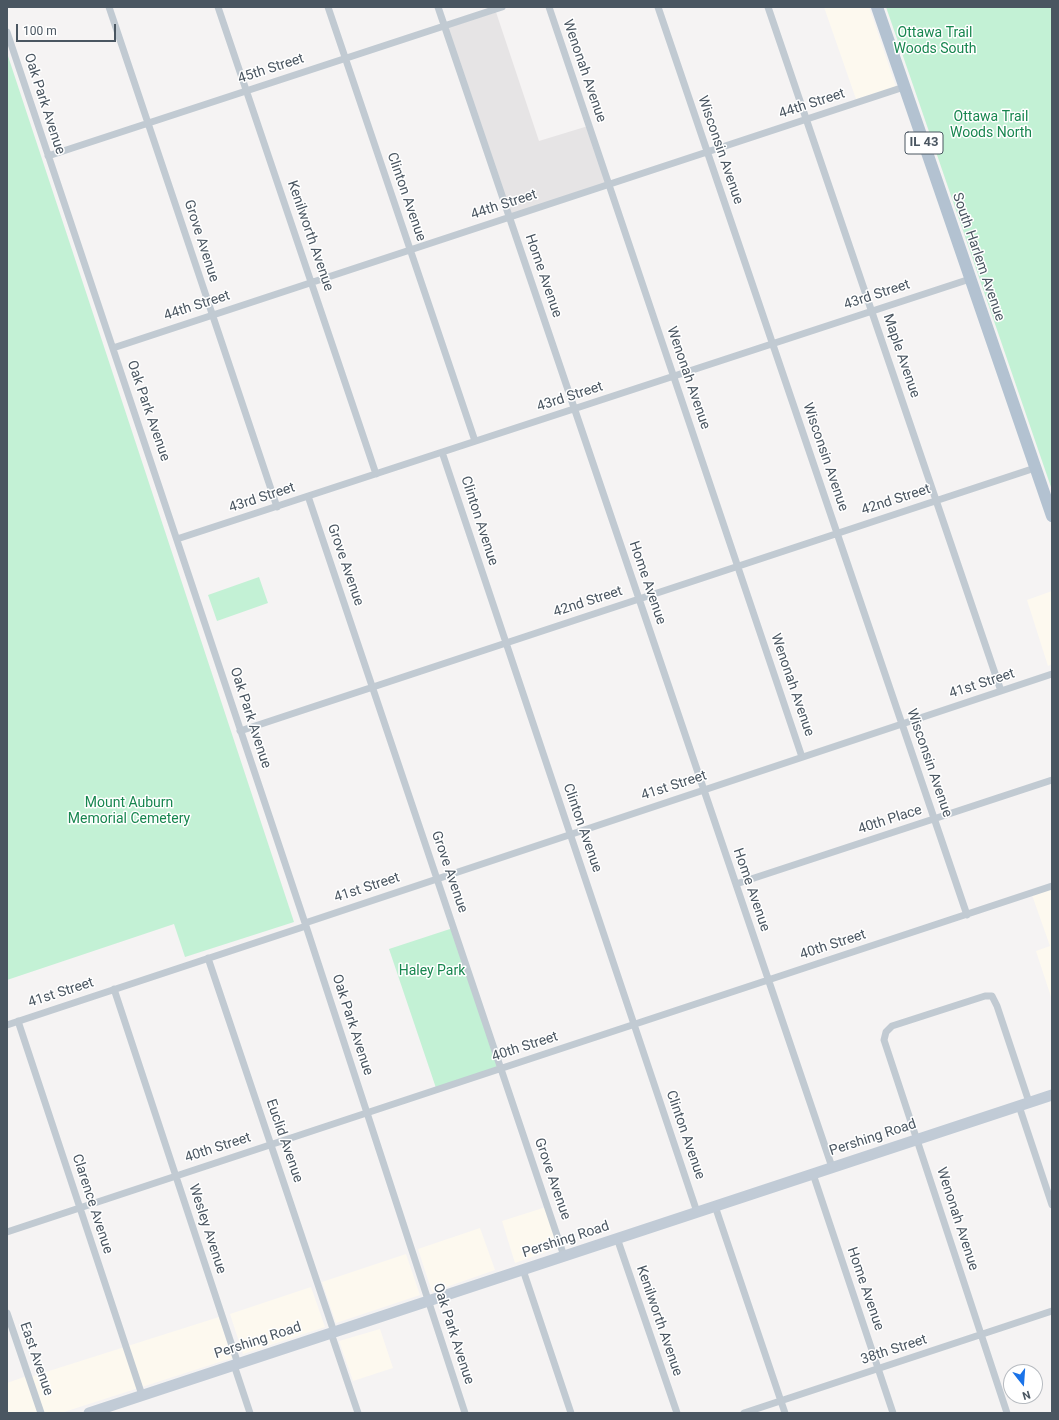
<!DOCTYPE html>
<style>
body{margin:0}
#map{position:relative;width:1059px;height:1420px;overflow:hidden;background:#f5f3f3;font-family:Roboto,sans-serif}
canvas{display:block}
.frame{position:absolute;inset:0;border:8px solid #4a5661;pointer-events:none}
.north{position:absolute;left:1003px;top:1364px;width:40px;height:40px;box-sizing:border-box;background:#fff;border:1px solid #b7bbc0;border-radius:50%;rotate:163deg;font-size:11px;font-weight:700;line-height:16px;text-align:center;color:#4a5661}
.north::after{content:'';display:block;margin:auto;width:14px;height:18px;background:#1a73e8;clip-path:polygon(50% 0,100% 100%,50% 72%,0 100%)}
.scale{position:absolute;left:16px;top:24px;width:100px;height:18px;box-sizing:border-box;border:2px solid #4a5661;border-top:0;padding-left:5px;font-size:12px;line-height:14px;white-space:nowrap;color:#4a5661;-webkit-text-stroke:3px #fff;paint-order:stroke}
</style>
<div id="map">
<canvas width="1059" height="1420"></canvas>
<div class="frame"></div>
<div class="north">N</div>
<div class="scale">100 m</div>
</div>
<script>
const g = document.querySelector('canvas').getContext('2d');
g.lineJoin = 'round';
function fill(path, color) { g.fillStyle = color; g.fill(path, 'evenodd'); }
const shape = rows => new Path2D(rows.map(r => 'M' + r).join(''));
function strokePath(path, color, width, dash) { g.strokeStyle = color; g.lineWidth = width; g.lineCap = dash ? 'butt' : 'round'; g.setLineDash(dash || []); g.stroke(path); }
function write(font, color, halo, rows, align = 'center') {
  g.font = font + ' Roboto,sans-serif'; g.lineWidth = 3; g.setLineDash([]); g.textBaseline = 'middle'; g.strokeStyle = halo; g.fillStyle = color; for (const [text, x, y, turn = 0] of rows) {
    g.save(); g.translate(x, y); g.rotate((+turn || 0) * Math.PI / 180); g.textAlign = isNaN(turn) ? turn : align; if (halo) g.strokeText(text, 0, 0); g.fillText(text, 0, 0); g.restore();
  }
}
fill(shape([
 [824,7,869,7,896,87,856,99],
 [1052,591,1052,664,1048,666,1027,600],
 [1052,888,1052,1000,1036,951,1050,946,1032,895],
 [546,1207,558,1248,515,1263,502,1221],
 [480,1228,495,1270,432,1292,418,1249],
 [406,1254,420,1295,336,1323,322,1282],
 [311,1287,325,1327,243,1354,230,1314],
 [219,1317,232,1358,61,1413,7,1413,7,1383,24,1377,27,1378],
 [380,1329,393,1368,353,1381,339,1341]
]), '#fdf9ef');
fill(shape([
 [496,12,539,141,588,126,608,183,509,216,447,28]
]), '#e6e4e5');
fill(shape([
 [886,7,1052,7,1052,490,913,85],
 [7,53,294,922,185,957,174,924,7,980],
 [259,577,268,603,217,621,208,595],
 [453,928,498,1067,436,1088,389,949]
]), '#c3f1d5');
strokePath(shape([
 [109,7,277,507],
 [218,7,376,474],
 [328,7,475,441],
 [438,7,832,1167],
 [549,7,802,757],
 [658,7,967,915],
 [768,7,1001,691],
 [7,32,306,926,465,1413],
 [48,156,502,7],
 [113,348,904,87],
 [442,452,697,1212],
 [308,496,564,1256],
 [177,539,970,279],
 [240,731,1035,468],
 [736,884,1052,780],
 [305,923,1052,674],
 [208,958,334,1332],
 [114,989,238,1364],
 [18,1021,142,1395],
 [7,1025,306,926],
 [1019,1106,1052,1205],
 [813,1174,893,1413],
 [715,1206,785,1413],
 [7,1232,1052,886],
 [617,1238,677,1413],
 [523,1270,571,1413],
 [7,1313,41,1413],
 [331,1333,358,1413],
 [234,1365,250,1413],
 [744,1413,1052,1311],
 [1007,1413,884,1040,886,1032,892,1026,985,996,992,996,997,1006,1029,1102]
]), '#c1cad2', 7);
strokePath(shape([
 [89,1413,1052,1095]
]), '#c1cbd6', 11);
strokePath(shape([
 [877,7,1052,516]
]), '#b3c2d1', 12);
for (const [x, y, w] of [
 [924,143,38]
]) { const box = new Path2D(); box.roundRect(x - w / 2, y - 11, w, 22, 3); g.fillStyle = '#fff'; g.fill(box); strokePath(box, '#4a5661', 1); }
write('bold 13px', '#4a5661', null, [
 ["IL 43",924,143]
]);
write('14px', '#17864f', '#fff', [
 ["Ottawa Trail",935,33],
 ["Woods South",935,49],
 ["Ottawa Trail",991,117],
 ["Woods North",991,133],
 ["Mount Auburn",129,803],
 ["Memorial Cemetery",129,819],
 ["Haley Park",432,971]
]);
write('14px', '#4a5661', '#fff', [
 ["45th Street",271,69,-18],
 ["Wenonah Avenue",584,71,71],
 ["Oak Park Avenue",44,104,72],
 ["44th Street",812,104,-18],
 ["Wisconsin Avenue",720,150,71],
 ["Clinton Avenue",406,197,71],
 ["44th Street",504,205,-18],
 ["Kenilworth Avenue",310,236,71],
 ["Grove Avenue",201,241,72],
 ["South Harlem Avenue",978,257,71],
 ["Home Avenue",543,276,71],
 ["43rd Street",877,295,-18],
 ["44th Street",197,306,-18],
 ["Maple Avenue",901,356,71],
 ["Wenonah Avenue",688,378,71],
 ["43rd Street",570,397,-18],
 ["Oak Park Avenue",148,411,71],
 ["Wisconsin Avenue",825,457,71],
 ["43rd Street",262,498,-18],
 ["42nd Street",896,500,-18],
 ["Clinton Avenue",479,521,72],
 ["Grove Avenue",345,565,71],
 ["Home Avenue",647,583,71],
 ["42nd Street",588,602,-18],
 ["41st Street",982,684,-18],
 ["Wenonah Avenue",792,685,71],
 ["Oak Park Avenue",250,718,72],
 ["Wisconsin Avenue",929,763,71],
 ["41st Street",674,786,-18],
 ["40th Place",890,820,-18],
 ["Clinton Avenue",582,828,71],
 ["Grove Avenue",449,872,71],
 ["41st Street",367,888,-18],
 ["Home Avenue",751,890,71],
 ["40th Street",833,945,-18],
 ["41st Street",61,993,-18],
 ["Oak Park Avenue",352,1025,72],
 ["40th Street",525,1047,-18],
 ["Clinton Avenue",685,1135,71],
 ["Pershing Road",873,1138,-18],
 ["Euclid Avenue",284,1141,71],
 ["40th Street",218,1148,-18],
 ["Grove Avenue",552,1179,71],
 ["Clarence Avenue",92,1204,72],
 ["Wenonah Avenue",957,1219,72],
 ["Wesley Avenue",207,1229,72],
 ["Pershing Road",566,1240,-18],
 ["Home Avenue",865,1289,71],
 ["Kenilworth Avenue",659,1321,71],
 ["Oak Park Avenue",453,1334,72],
 ["Pershing Road",258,1341,-18],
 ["38th Street",894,1350,-18],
 ["East Avenue",36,1359,71]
]);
</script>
